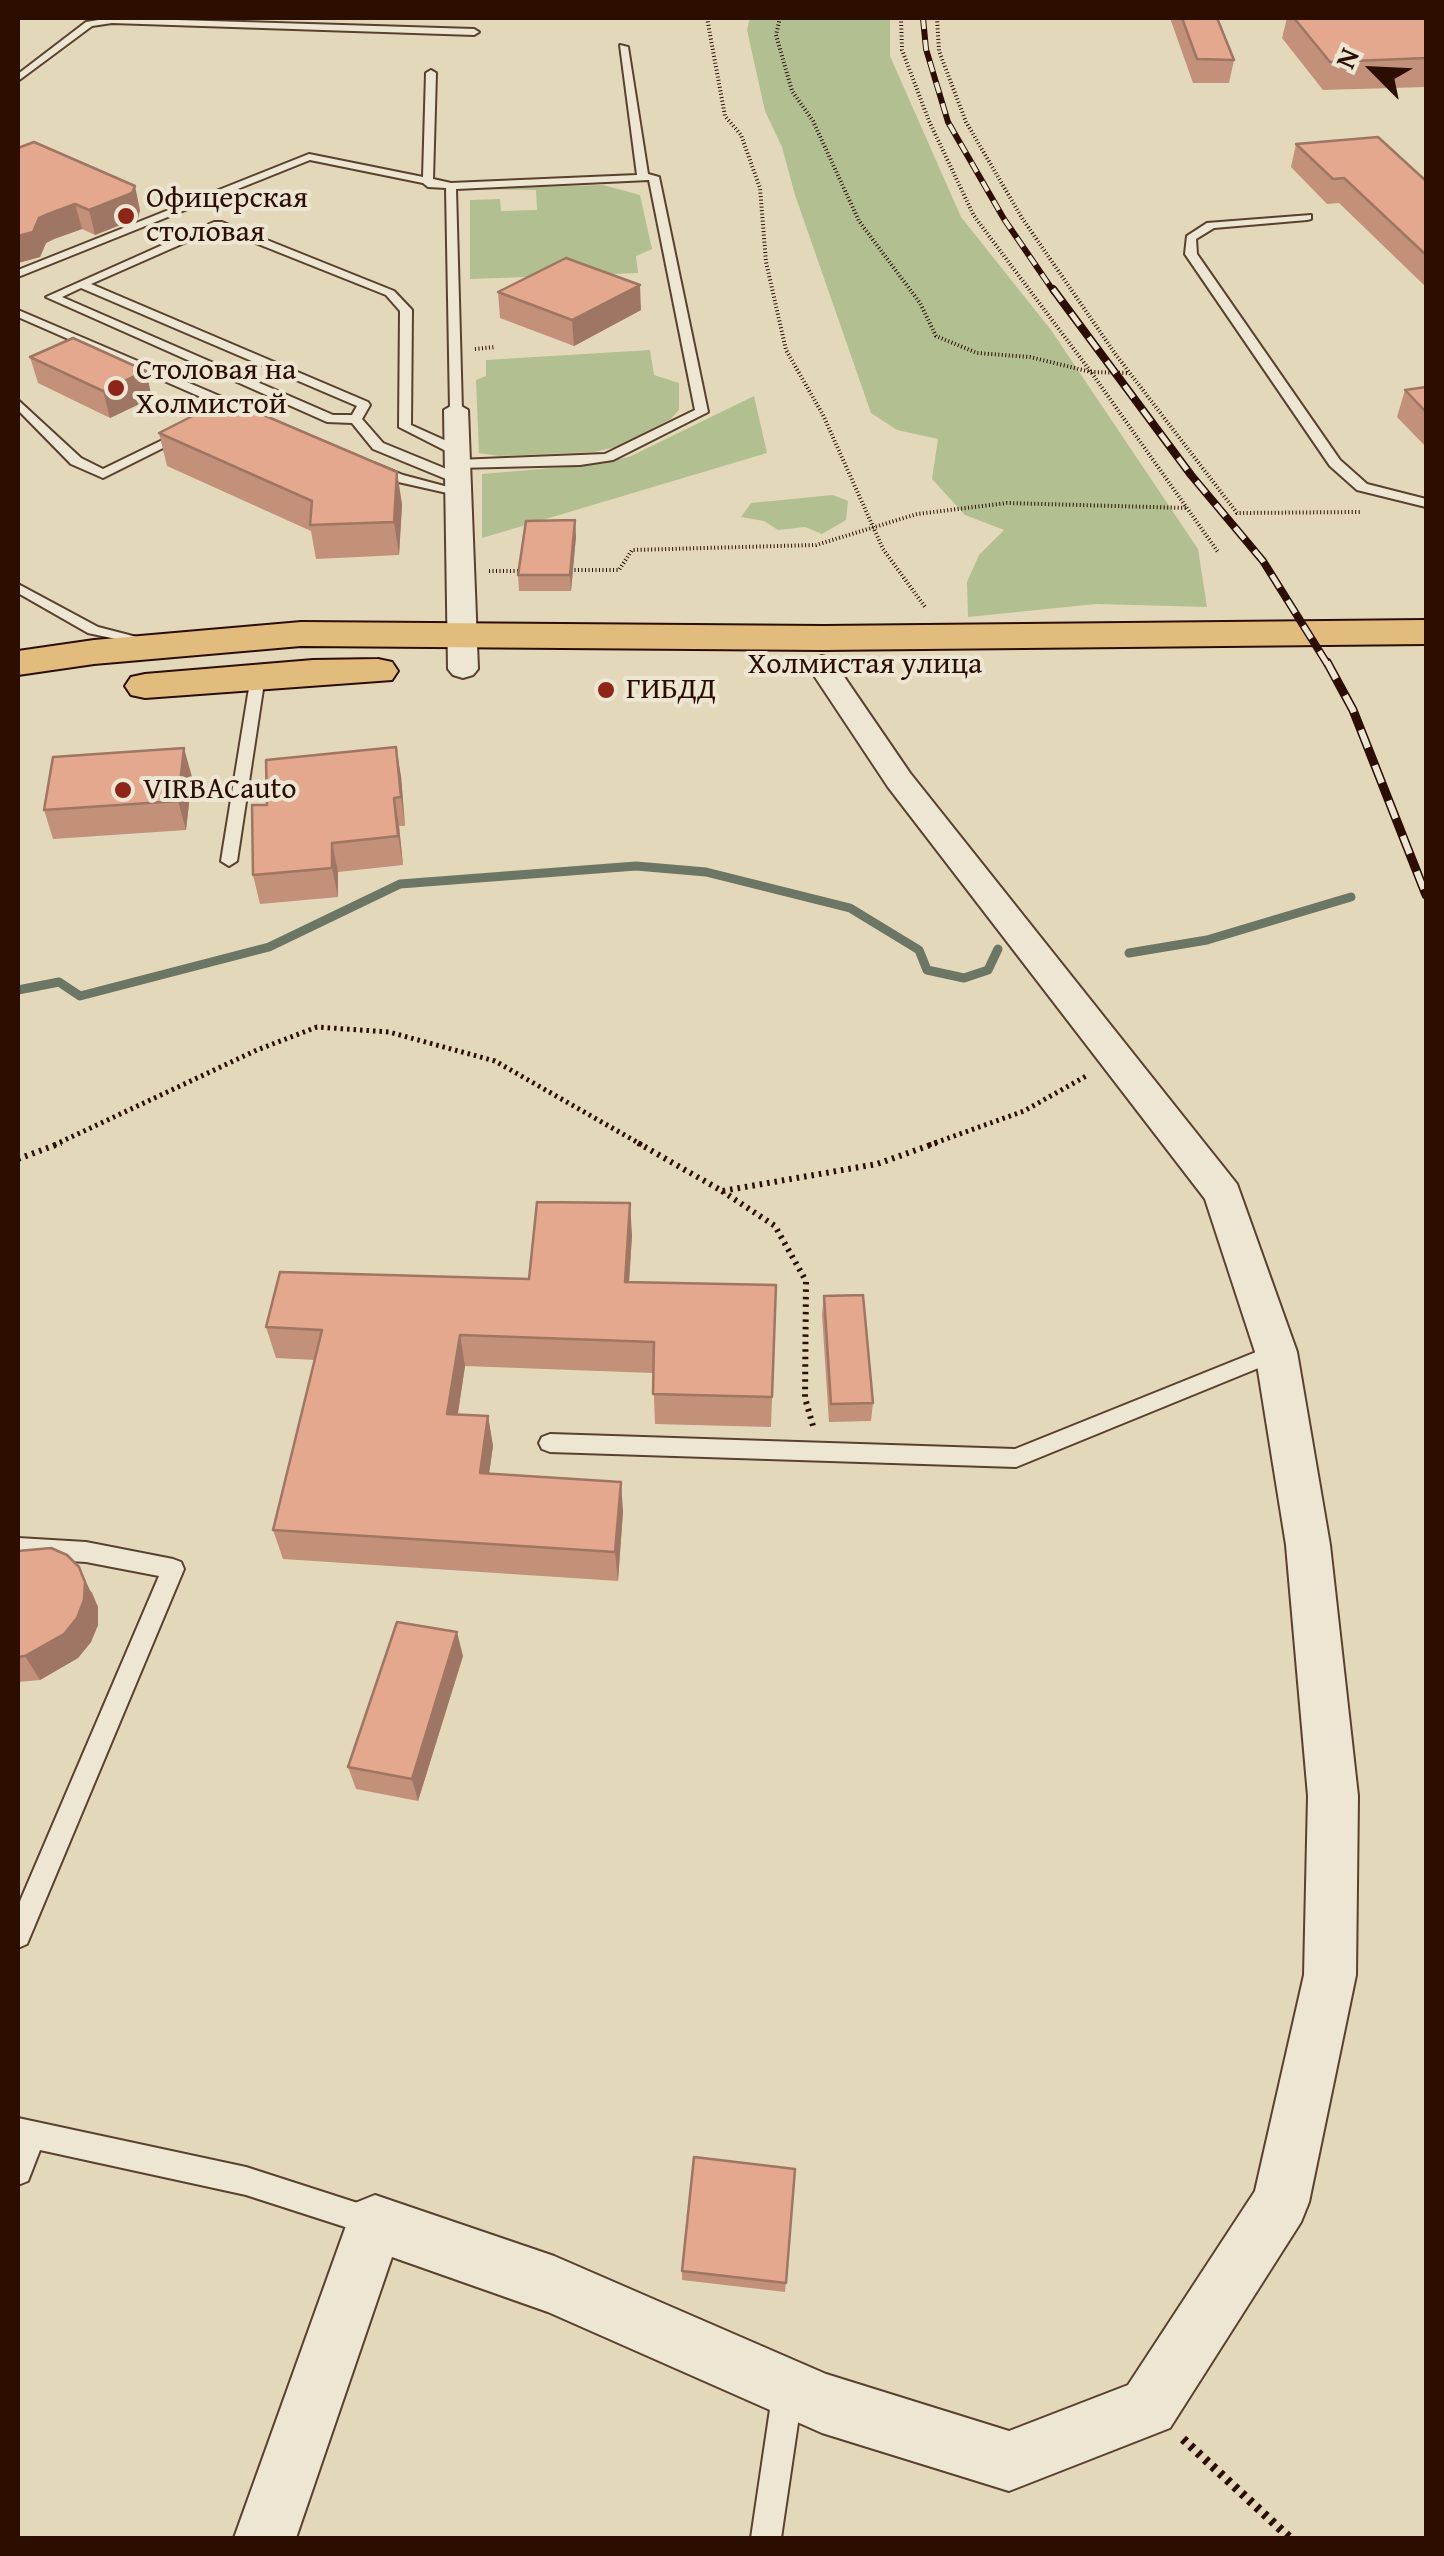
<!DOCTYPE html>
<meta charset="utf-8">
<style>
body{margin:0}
#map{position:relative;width:1444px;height:2556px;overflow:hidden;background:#e4d8ba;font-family:"Gentium Book Plus",serif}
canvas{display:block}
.frame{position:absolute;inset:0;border:20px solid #2c0e00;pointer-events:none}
.north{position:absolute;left:1324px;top:20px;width:100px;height:100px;-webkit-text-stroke:8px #ede6d2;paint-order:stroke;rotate:294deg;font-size:28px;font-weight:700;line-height:40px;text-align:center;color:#2c0e00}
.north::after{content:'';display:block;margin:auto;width:35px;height:45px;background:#2c0e00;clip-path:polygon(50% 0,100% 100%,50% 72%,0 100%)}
</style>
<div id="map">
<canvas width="1444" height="2556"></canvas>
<div class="frame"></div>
<div class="north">N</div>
</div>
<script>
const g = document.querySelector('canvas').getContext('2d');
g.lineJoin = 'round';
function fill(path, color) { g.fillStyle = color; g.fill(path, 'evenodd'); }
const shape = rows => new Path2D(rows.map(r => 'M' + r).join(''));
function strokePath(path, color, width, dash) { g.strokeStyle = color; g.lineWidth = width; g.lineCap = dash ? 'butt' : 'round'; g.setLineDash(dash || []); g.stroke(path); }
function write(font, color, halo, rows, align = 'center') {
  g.font = font + ' "Gentium Book Plus",serif'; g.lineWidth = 8; g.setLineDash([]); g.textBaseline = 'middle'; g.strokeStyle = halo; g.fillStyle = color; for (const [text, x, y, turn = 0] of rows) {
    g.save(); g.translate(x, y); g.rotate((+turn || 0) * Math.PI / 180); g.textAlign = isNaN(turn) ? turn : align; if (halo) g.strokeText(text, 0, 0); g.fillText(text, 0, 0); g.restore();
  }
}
fill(shape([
 [750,18,890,18,890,56,961,217,1051,330,1198,549,1207,607,1096,604,968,617,967,582,979,555,1004,530,965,515,932,479,938,439,897,430,871,413,795,195,782,147,765,111,747,30],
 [603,185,640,195,652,249,636,256,638,273,470,279,470,200,500,199,501,211,537,210,536,190,467,189],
 [650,350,654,375,679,383,679,410,671,419,620,446,594,452,499,456,479,453,476,380,486,376,486,360],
 [754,396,767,453,482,538,482,474,588,465,629,457],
 [833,495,848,501,846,520,822,534,805,527,778,530,764,521,741,517,751,503]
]), '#b2bf91');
strokePath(shape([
 [1129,953,1207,940,1351,897],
 [18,990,59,982,80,996,269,947,400,884,636,866,706,872,850,908,919,950,927,970,964,978,988,970,998,949]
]), '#6c7665', 9);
const lane = shape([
 [111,18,474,29,479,32,474,35,112,23,92,26,18,81,18,74,86,22,111,18],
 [620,45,628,47,648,174,659,177,708,412,613,460,580,465,457,468,451,464,457,460,605,454,695,410,649,180,456,189,462,410,456,414,450,410,446,188,428,187,423,183,310,160,18,277,18,270,309,154,423,177,426,73,431,70,436,73,433,179,451,183,637,175,620,45],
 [1311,215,1311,219,1307,220,1214,228,1196,239,1197,254,1340,460,1367,484,1426,499,1426,507,1357,490,1330,466,1185,254,1187,236,1207,223,1311,215],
 [214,222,222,222,394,291,412,310,411,425,462,448,462,454,452,454,399,427,400,311,386,295,218,228,91,284,368,402,370,405,362,419,383,443,461,475,461,481,451,481,373,449,352,423,327,422,46,297,214,222],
 [81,288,357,406,352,415,333,415,62,297,81,288],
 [18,310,250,409,252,412,242,415,18,317,18,310],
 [18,400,81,458,103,469,181,431,191,434,103,478,71,464,18,410,18,400],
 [374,463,403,475,463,491,456,495,394,481,369,470,368,467,374,463],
 [18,584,98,627,160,643,153,647,88,633,18,593,18,584],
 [258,672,265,676,237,861,229,866,221,861,251,676,258,672],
 [1276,1344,1283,1346,1286,1352,1283,1358,1016,1467,550,1452,542,1449,539,1443,542,1437,550,1434,1015,1449,1276,1344],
 [18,1538,86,1542,173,1559,181,1562,184,1569,27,1944,18,1948,18,1906,159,1576,86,1562,18,1558,18,1538],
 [18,2118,246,2167,373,2208,383,2212,387,2222,383,2232,373,2236,246,2195,40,2150,28,2181,18,2185,18,2118],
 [788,2374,798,2379,803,2389,781,2538,751,2538,773,2389,778,2379,788,2374]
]);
const street = shape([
 [456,403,468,410,478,669,473,675,463,678,453,675,448,669,444,410,456,403],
 [822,656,832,659,910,773,1237,1184,1297,1352,1330,1545,1358,1796,1356,1975,1309,2202,1301,2222,1170,2428,1009,2491,822,2433,548,2312,392,2257,296,2538,234,2538,347,2223,355,2203,375,2195,554,2256,826,2374,1009,2431,1128,2385,1255,2191,1304,1975,1308,1796,1286,1545,1255,1352,1205,1199,888,787,807,665,812,659,822,656]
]);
const highway = shape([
 [1426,620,1426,644,823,650,301,646,94,664,18,675,18,651,94,640,301,622,823,626,1426,620],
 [378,659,392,662,398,671,392,680,145,698,131,695,125,686,131,677,145,674,313,660,378,659]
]);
strokePath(lane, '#5a402e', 4);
strokePath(street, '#5a402e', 4);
strokePath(highway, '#2c0e00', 4);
strokePath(shape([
 [707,18,725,116,741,135,760,188,766,262,786,350,823,415,883,549,925,607],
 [780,18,776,35,792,91,813,121,859,221,920,303,936,336,977,353,1030,357,1091,372,1129,373],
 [901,18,902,50,929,121,974,216,1091,372,1218,552],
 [937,18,939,51,966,122,1022,218,1116,355,1237,513,1360,512],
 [475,349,495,347],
 [564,570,619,570,632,550,816,545,917,514,1007,503,1187,508],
 [489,571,527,571]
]), '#2c0e00', 4, [1, 2.5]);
strokePath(shape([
 [54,1145,257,1050,317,1027,389,1032,495,1061,642,1145],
 [929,1145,1024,1111,1088,1075]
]), '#2c0e00', 5, [2.5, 4]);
strokePath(shape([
 [638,1143,722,1191,877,1164,936,1143],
 [18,1159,61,1143],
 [722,1191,775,1226,806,1281,805,1398,813,1426]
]), '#2c0e00', 6, [2.5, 5]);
strokePath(shape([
 [1183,2439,1290,2538]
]), '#2c0e00', 9, [4, 6]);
fill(lane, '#ede6d2');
fill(street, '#ede6d2');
fill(highway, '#e2bc7d');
const railFar2 = shape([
 [923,18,926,49,948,122,1004,219,1054,292]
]);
const railFar1 = shape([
 [1053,289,1191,475,1263,561,1328,665]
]);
const rail = shape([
 [1327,662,1353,710,1426,895]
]);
strokePath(railFar2, '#2c0e00', 6);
strokePath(railFar1, '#2c0e00', 8);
strokePath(rail, '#2c0e00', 9);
strokePath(railFar2, '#ede6d2', 4, [11]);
strokePath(railFar1, '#ede6d2', 5, [15]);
strokePath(rail, '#ede6d2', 6, [19]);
fill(shape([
 [1170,18,1217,18,1234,60,1229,83,1193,83],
 [1287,18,1426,18,1426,87,1323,90,1282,38],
 [1296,144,1426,181,1426,287,1339,203,1327,204,1291,167],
 [18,148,140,210,138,218,95,235,82,229,54,239,46,243,40,257,18,263],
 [498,292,641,310,574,346,500,318],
 [30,357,152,398,110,418,38,383],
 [1426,387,1426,447,1397,417,1405,390],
 [159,433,397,472,402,505,399,555,316,559,311,531,167,466],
 [576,536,571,591,519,591,518,575],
 [401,776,405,826,399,826,403,865,338,872,338,897,260,904,253,875,267,805],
 [192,777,186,830,53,839,44,810],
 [632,1235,629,1282,776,1285,771,1427,655,1424,653,1373,465,1366,458,1414,488,1416,493,1446,489,1473,623,1511,618,1581,283,1559,273,1530,315,1360,276,1358,266,1327,529,1279],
 [824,1296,873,1403,871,1421,829,1422,822,1315],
 [18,1551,92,1592,98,1607,98,1625,91,1642,78,1658,40,1680,18,1682],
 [463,1656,418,1801,356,1789,348,1767],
 [795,2169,785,2292,682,2280,682,2271]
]), '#c39079');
fill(shape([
 [135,186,140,210,138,218,95,235,89,210],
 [75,204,82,229,54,239,46,243,40,257,18,263,18,236,39,218,48,214],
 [640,285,641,310,574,346,572,320],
 [146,371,152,398,110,418,103,391],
 [397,472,402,505,399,555,394,522],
 [575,520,576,536,571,591,570,575],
 [396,747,401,776,405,826,401,797],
 [184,748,192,777,186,830,178,801],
 [394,798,399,826,403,865,398,836],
 [332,843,338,872,338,897,332,868],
 [630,1203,632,1235,627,1314,625,1282],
 [460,1335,465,1366,453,1444,447,1414],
 [488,1416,493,1446,485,1502,480,1473],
 [621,1482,623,1511,618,1581,615,1552],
 [79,1567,98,1607,98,1625,91,1642,78,1658,40,1680,25,1656],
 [457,1632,463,1656,418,1801,412,1779]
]), '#9f7663');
const building = shape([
 [1182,18,1217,18,1234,60,1197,59,1182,18],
 [1294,18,1426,18,1426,58,1330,62,1294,18],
 [1378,137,1426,181,1426,255,1344,178,1333,179,1296,144,1378,137],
 [34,142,135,186,132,193,89,210,75,204,48,214,39,218,33,232,18,236,18,148,34,142],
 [566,258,640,285,572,320,498,292,566,258],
 [73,338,146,371,103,391,30,357,73,338],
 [1426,387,1426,412,1405,390,1426,387],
 [226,399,397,472,394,522,310,525,312,501,159,433,226,399],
 [575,520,570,575,518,575,526,521,575,520],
 [396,747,401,797,394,798,398,836,332,843,332,868,253,875,252,805,267,805,266,760,396,747],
 [184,748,178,801,44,810,53,757,184,748],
 [537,1202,630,1203,625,1282,776,1285,772,1397,653,1394,654,1342,460,1335,447,1414,488,1416,480,1473,621,1482,615,1552,273,1530,322,1330,266,1327,280,1272,529,1279,537,1202],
 [863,1295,873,1403,831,1404,824,1296,863,1295],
 [51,1548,67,1555,79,1567,85,1582,84,1600,77,1618,64,1634,25,1656,18,1657,18,1551,51,1548],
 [397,1622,457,1632,412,1779,348,1767,397,1622],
 [694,2157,795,2169,786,2283,682,2271,694,2157]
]);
fill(building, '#e3a88d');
strokePath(building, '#9f7663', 2.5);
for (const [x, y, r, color] of [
 [126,216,10,"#8f2418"],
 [116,388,10,"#8f2418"],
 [606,690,10,"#8f2418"],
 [123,790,10,"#8f2418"]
]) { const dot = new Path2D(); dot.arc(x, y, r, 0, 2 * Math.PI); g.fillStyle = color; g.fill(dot); strokePath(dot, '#ede6d2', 4); }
write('30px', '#2c0e00', '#ede6d2', [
 ["Офицерская",146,199],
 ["столовая",146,233],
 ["Столовая на",136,371],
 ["Холмистой",136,405],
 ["ГИБДД",626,690],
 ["VIRBACauto",143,790]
], 'left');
write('30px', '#2c0e00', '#ede6d2', [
 ["Холмистая улица",865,665]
]);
</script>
